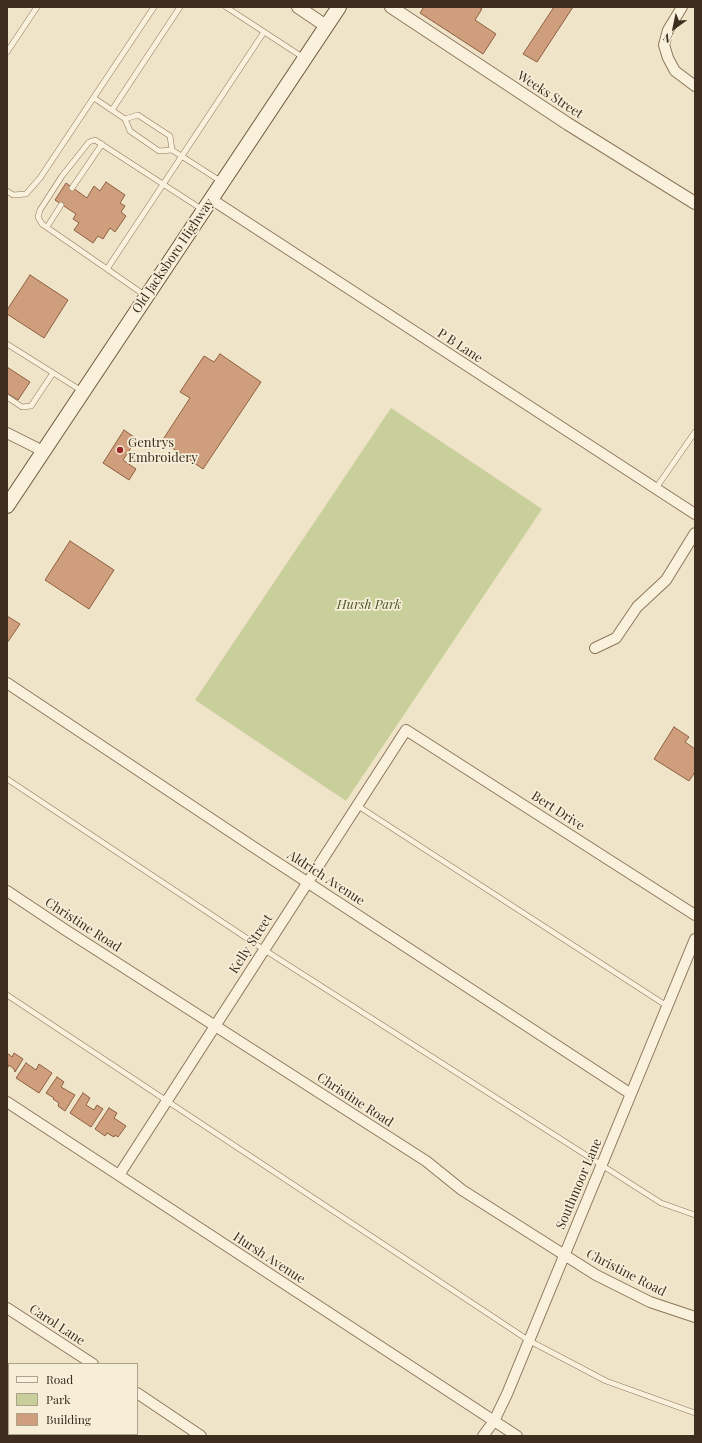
<!DOCTYPE html>
<style>
body{margin:0}
#map{position:relative;width:702px;height:1443px;overflow:hidden;background:#f0e4c8;font-family:"Playfair Display",serif}
canvas{display:block}
.frame{position:absolute;inset:0;border:8px solid #3d2e20;pointer-events:none}
.legend{position:absolute;left:8px;top:1363px;width:130px;height:72px;box-sizing:border-box;background:#f7eed8;border:1px solid #ada18e;margin:0;padding:5px 7px;list-style:none;font-size:12px;color:#3d2e20}
.legend li{display:flex;align-items:center;gap:8px;height:20px}
.legend b{width:20px;border:1px solid #ada18e}
.north{position:absolute;left:654px;top:8px;width:40px;height:40px;-webkit-text-stroke:3px #f7eed8;paint-order:stroke;rotate:213deg;font-size:11px;font-weight:700;line-height:16px;text-align:center;color:#3d2e20}
.north::after{content:'';display:block;margin:auto;width:14px;height:18px;background:#3d2e20;clip-path:polygon(50% 0,100% 100%,50% 72%,0 100%)}
</style>
<div id="map">
<canvas width="702" height="1443"></canvas>
<div class="frame"></div>
<ul class="legend">
<li><b style="height:5px;background:#faf1dc"></b>Road</li>
<li><b style="height:11px;background:#c9cf9b"></b>Park</li>
<li><b style="height:11px;background:#cf9f7d"></b>Building</li>
</ul>
<div class="north">N</div>
</div>
<script>
const g = document.querySelector('canvas').getContext('2d');
g.lineJoin = 'round';
function fill(path, color) { g.fillStyle = color; g.fill(path, 'evenodd'); }
const shape = rows => new Path2D(rows.map(r => 'M' + r).join(''));
function strokePath(path, color, width, dash) { g.strokeStyle = color; g.lineWidth = width; g.lineCap = dash ? 'butt' : 'round'; g.setLineDash(dash || []); g.stroke(path); }
function write(font, color, halo, rows, align = 'center') {
  g.font = font + ' "Playfair Display",serif'; g.lineWidth = 3.5; g.setLineDash([]); g.textBaseline = 'middle'; g.strokeStyle = halo; g.fillStyle = color; for (const [text, x, y, turn = 0] of rows) {
    g.save(); g.translate(x, y); g.rotate((+turn || 0) * Math.PI / 180); g.textAlign = isNaN(turn) ? turn : align; if (halo) g.strokeText(text, 0, 0); g.fillText(text, 0, 0); g.restore();
  }
}
fill(shape([
 [391,408,542,509,346,801,195,700]
]), '#c9cf9b');
const building = shape([
 [424,7,479,7,482,9,475,20,496,34,483,54,420,13,424,7],
 [554,7,573,7,537,62,523,54,554,7],
 [106,182,125,195,120,203,125,206,121,212,126,216,115,232,110,228,103,239,98,236,93,243,74,230,79,223,73,219,76,214,55,200,66,183,87,198,94,186,100,191,106,182],
 [30,275,68,300,44,338,7,314,7,310,30,275],
 [220,354,261,382,203,469,162,441,190,398,180,392,204,356,214,362,220,354],
 [7,367,30,382,18,400,7,393,7,367],
 [124,430,137,439,123,460,136,469,129,480,103,463,124,430],
 [70,541,114,570,89,609,45,580,70,541],
 [7,616,20,624,7,643,7,616],
 [674,727,689,737,685,742,695,749,695,772,689,781,654,759,674,727],
 [7,1053,12,1057,14,1053,23,1059,15,1072,14,1069,9,1065,7,1069,7,1053],
 [26,1063,36,1070,39,1064,52,1073,39,1093,16,1078,26,1063],
 [57,1077,64,1082,61,1087,75,1095,65,1111,58,1106,59,1103,53,1099,54,1098,46,1093,57,1077],
 [83,1093,90,1098,86,1105,94,1110,97,1105,103,1109,91,1127,70,1113,83,1093],
 [109,1108,117,1113,114,1118,126,1126,118,1137,115,1135,114,1137,107,1133,105,1136,95,1129,109,1108]
]);
fill(building, '#cf9f7d');
strokePath(building, '#8d5f41', 1);
const service = shape([
 [226,7,304,58],
 [7,52,37,7],
 [94,98,125,119,130,131,159,151,172,150,170,136,138,115,125,119],
 [112,110,180,7],
 [172,150,222,182],
 [72,188,102,144],
 [7,191,13,195,26,194,40,178,154,7],
 [47,227,61,205],
 [107,269,264,32],
 [146,296,42,224,38,217,40,210,62,176,89,142,95,140,203,210],
 [7,344,82,391],
 [7,397,22,407,31,406,53,373],
 [656,488,695,432],
 [7,779,263,949,661,1203,695,1215],
 [358,806,667,1006],
 [7,995,528,1340,606,1381,695,1413]
]);
const minor = shape([
 [682,7,668,30,664,45,668,58,675,71,695,86],
 [211,199,695,514],
 [7,433,43,451],
 [595,648,616,638,637,607,666,580,695,533],
 [7,683,258,850,631,1094],
 [7,891,67,931,426,1161,462,1190,596,1275,650,1302,695,1317],
 [7,1102,517,1436],
 [119,1175,406,730,695,915],
 [7,1308,93,1364],
 [137,1393,201,1436],
 [483,1436,494,1421,507,1394,695,939]
]);
const tertiary = shape([
 [298,7,326,26],
 [391,7,568,124,695,203]
]);
const secondary = shape([
 [7,506,339,7]
]);
strokePath(service, '#8d765c', 6);
strokePath(minor, '#8d765c', 12);
strokePath(tertiary, '#8d765c', 14);
strokePath(secondary, '#6f573f', 16);
strokePath(service, '#faf1dc', 5);
strokePath(minor, '#faf1dc', 10);
strokePath(tertiary, '#faf1dc', 12);
strokePath(secondary, '#faf1dc', 14);
for (const [x, y, r, color] of [
 [120,450,4,"#9e2a2b"]
]) { const dot = new Path2D(); dot.arc(x, y, r, 0, 2 * Math.PI); g.fillStyle = color; g.fill(dot); strokePath(dot, '#f7eed8', 1.5); }
write('13px', '#3d2e20', '#f7eed8', [
 ["Weeks Street",550,95,33],
 ["Old Jacksboro Highway",173,256,-56],
 ["P B Lane",460,346,33],
 ["Bert Drive",558,811,33],
 ["Aldrich Avenue",326,878,33],
 ["Christine Road",83,925,33],
 ["Kelly Street",251,944,-57],
 ["Christine Road",355,1100,33],
 ["Southmoor Lane",579,1184,-67],
 ["Hursh Avenue",269,1258,33],
 ["Christine Road",626,1273,27],
 ["Carol Lane",57,1325,33]
]);
write('13px', '#3d2e20', '#f7eed8', [
 ["Gentrys",128,443],
 ["Embroidery",128,458]
], 'left');
write('italic 13px', '#4d5a26', '#f7eed8', [
 ["Hursh Park",369,605]
]);
</script>
